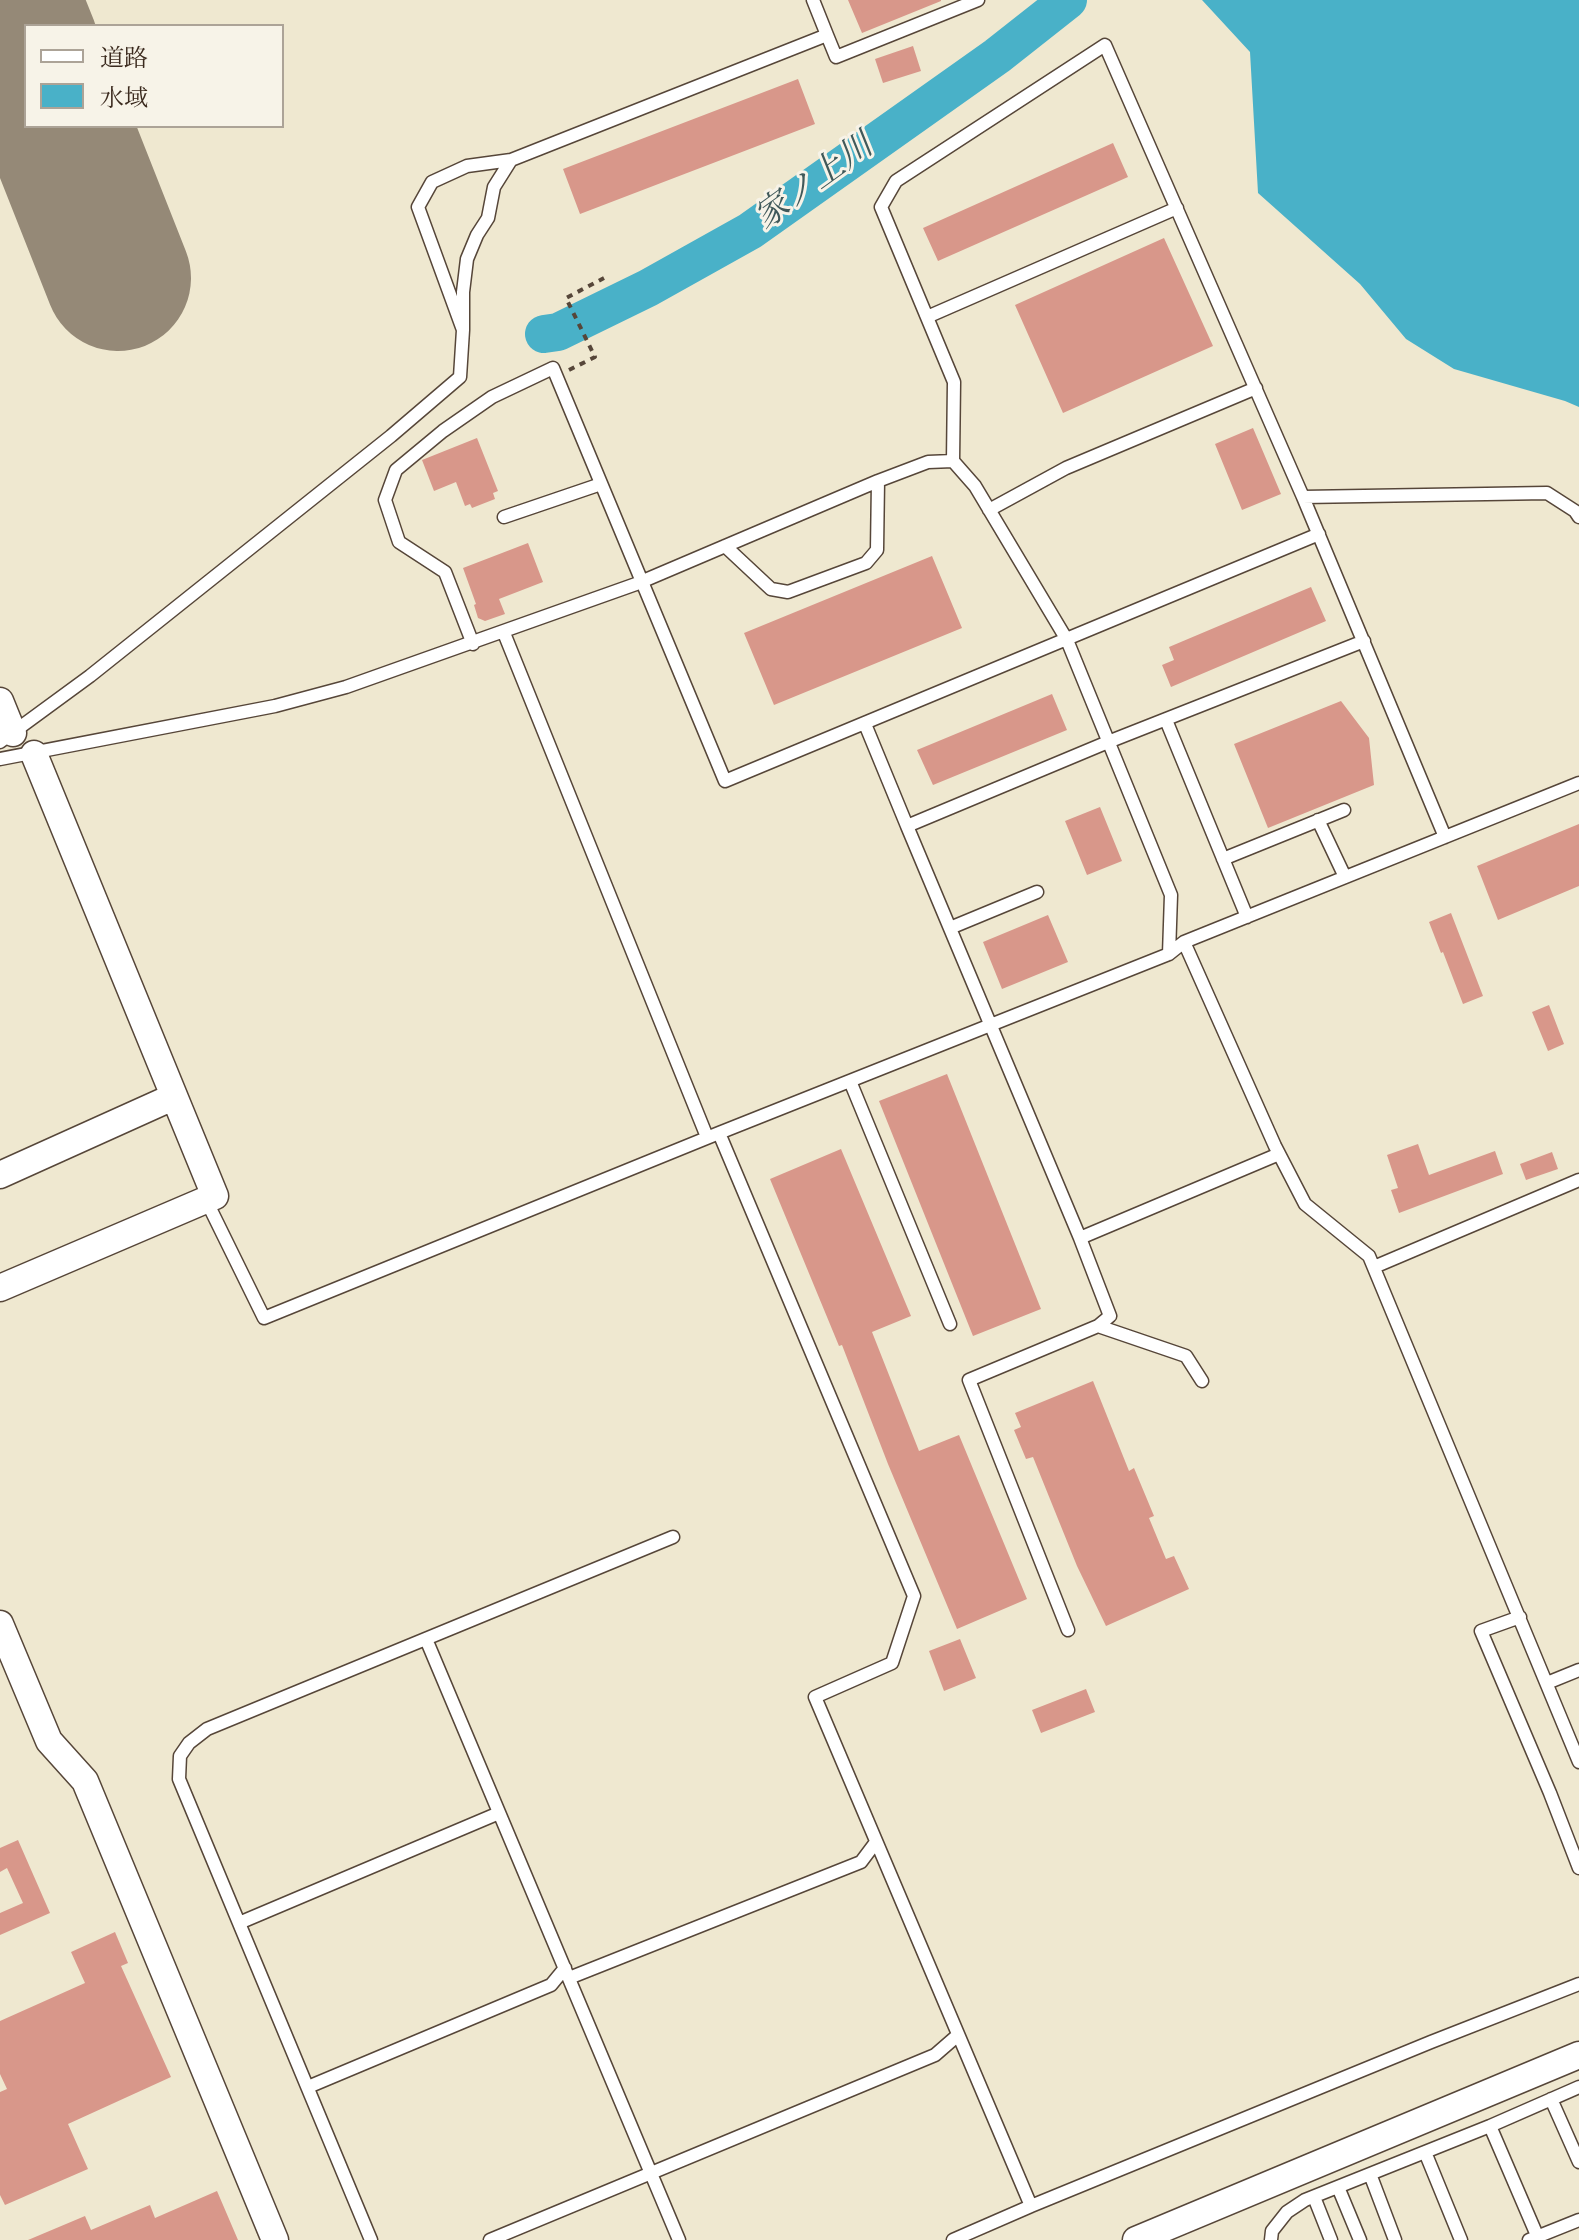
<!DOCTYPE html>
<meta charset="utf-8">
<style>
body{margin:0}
#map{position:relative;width:1579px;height:2240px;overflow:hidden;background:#efe8d0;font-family:"Libre Bodoni","Noto Serif JP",serif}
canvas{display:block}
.legend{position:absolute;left:24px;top:24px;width:260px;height:104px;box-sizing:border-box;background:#f7f3e8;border:2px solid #aca397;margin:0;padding:10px 14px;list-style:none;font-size:24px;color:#3b2a1e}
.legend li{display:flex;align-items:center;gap:16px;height:40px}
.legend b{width:40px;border:2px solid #aca397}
</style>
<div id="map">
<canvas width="1579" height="2240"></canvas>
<ul class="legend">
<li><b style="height:10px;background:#fff"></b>道路</li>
<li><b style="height:22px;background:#49b1c8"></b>水域</li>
</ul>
</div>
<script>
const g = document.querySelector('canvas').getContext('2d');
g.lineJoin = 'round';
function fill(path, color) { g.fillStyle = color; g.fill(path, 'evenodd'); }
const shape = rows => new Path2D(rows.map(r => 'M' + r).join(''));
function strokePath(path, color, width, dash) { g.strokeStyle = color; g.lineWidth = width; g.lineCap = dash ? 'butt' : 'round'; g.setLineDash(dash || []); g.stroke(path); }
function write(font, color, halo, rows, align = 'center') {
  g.font = font + ' "Libre Bodoni","Noto Serif JP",serif'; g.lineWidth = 6; g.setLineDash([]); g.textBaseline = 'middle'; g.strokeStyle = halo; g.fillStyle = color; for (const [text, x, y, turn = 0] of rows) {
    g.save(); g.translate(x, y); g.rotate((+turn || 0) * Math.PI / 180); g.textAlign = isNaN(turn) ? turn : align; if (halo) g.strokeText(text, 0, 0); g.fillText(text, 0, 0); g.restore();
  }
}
fill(shape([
 [1202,0,1579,0,1579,407,1565,401,1454,369,1406,339,1360,284,1258,193,1250,52]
]), '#49b1c8');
strokePath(shape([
 [544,334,558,332,648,288,750,231,997,56,1068,0]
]), '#49b1c8', 38);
strokePath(shape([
 [7,0,26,47],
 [58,126,118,278]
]), '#958977', 146);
fill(shape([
 [848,0,941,0,941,1,862,33],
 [913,46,921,71,883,83,875,59],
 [798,79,815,124,580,214,563,169],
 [1113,143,1128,177,938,261,923,228],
 [1164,238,1213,346,1063,413,1015,305],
 [1253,428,1281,494,1242,510,1215,444],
 [477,438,498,491,493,493,495,499,472,508,470,504,465,506,456,482,434,491,422,460],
 [528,543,543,582,499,599,505,614,485,621,478,618,474,605,476,604,463,568],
 [932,556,962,628,774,705,744,633],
 [1311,587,1326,621,1171,687,1162,665,1174,660,1169,647],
 [1052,694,1067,730,933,785,917,750],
 [1341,701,1369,738,1374,785,1268,828,1234,744],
 [1100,807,1122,861,1087,875,1065,821],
 [1579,824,1579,886,1498,920,1477,866],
 [1451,913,1483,996,1463,1004,1443,952,1441,953,1429,922],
 [1048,915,1068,962,1002,989,983,942],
 [1549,1005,1564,1044,1548,1051,1532,1012],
 [947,1074,1041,1309,973,1336,879,1101],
 [1418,1144,1429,1175,1495,1151,1503,1174,1399,1213,1391,1190,1398,1188,1387,1155],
 [841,1149,911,1316,872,1332,919,1451,959,1435,1027,1599,957,1629,888,1464,842,1345,839,1346,770,1179],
 [1552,1152,1558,1169,1526,1180,1520,1164],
 [1093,1381,1129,1471,1134,1468,1154,1516,1149,1518,1166,1559,1174,1556,1189,1589,1106,1626,1077,1566,1033,1457,1026,1459,1014,1430,1021,1427,1015,1413],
 [960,1639,976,1678,944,1691,929,1651],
 [1086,1689,1095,1712,1041,1733,1032,1710],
 [18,1840,50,1913,0,1935,0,1913,23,1903,7,1868,0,1872,0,1848],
 [115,1932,128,1963,121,1966,171,2077,68,2124,88,2169,5,2205,0,2195,0,2092,7,2089,0,2074,0,2021,85,1983,71,1952],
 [217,2191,238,2240,28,2240,85,2216,91,2230,150,2205,155,2218]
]), '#d8978a');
const service = shape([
 [827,35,836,57,978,0],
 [511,160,827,35,813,0],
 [927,317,1177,208],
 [953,461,954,382,881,207,896,181,1105,45,1303,497,1547,493,1575,511,1579,517],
 [1303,497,1445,837],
 [989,510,1066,468,1256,388],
 [504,517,601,484],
 [725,546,771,589,788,592,866,563,877,550,878,481],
 [504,633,707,1137],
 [473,644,445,572,399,542,385,500,396,470,443,431,492,397,553,368,725,781,1319,534],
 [1166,720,1247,917],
 [865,724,907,826],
 [0,742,90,676,391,436,460,377,463,330,463,292,467,259,477,235,488,218,494,187,511,160,467,166,432,182,418,207,463,330],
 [0,759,275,706,346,687,636,584,878,481,928,462,953,461,975,486,1067,640,1171,895,1169,954],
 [1318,820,1345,877],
 [1223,859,1344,810],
 [950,928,1037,892],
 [1184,942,1275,1146,1305,1204,1369,1256,1579,1762],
 [850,1081,950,1324],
 [719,1133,914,1596,892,1663,815,1697,1031,2206,953,2240],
 [206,1200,264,1318,719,1133,1169,954,1184,942,1579,783],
 [1080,1238,1279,1154],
 [1374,1267,1579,1180],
 [1098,1326,1186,1356,1202,1381],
 [1520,1617,1481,1631,1550,1793,1579,1868],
 [1068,1630,969,1380,1098,1326,1110,1316,1080,1238,907,826,1108,742,1364,641],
 [426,1639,679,2240],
 [1547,1683,1579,1670],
 [239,1923,499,1813],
 [569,1978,861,1862,876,1842],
 [308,2087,551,1985,565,1968],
 [1551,2099,1579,2162],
 [1490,2126,1539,2240],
 [1425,2152,1461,2240],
 [1370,2174,1395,2240],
 [1338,2187,1360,2240],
 [1314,2197,1331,2240],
 [1031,2206,1431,2042,1579,1984],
 [371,2240,179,1779,180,1756,189,1743,207,1729,673,1537],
 [490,2240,935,2055,958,2035],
 [1271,2240,1272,2231,1287,2212,1305,2200,1490,2126,1579,2087],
 [1529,2240,1579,2220]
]);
const minor = shape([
 [0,701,13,733],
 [0,1175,173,1097],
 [0,1288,215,1196,34,754],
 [0,1624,49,1741,85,1781,275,2240],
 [1136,2240,1579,2055]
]);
strokePath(service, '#564639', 15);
strokePath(minor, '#564639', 29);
strokePath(shape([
 [569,370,595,357,566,298,604,278]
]), '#564639', 4, [6, 6]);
strokePath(service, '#fff', 12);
strokePath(minor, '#fff', 26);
write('italic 34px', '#40595a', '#f7f3e8', [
 ["家ノ上川",815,183,-36]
]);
</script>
